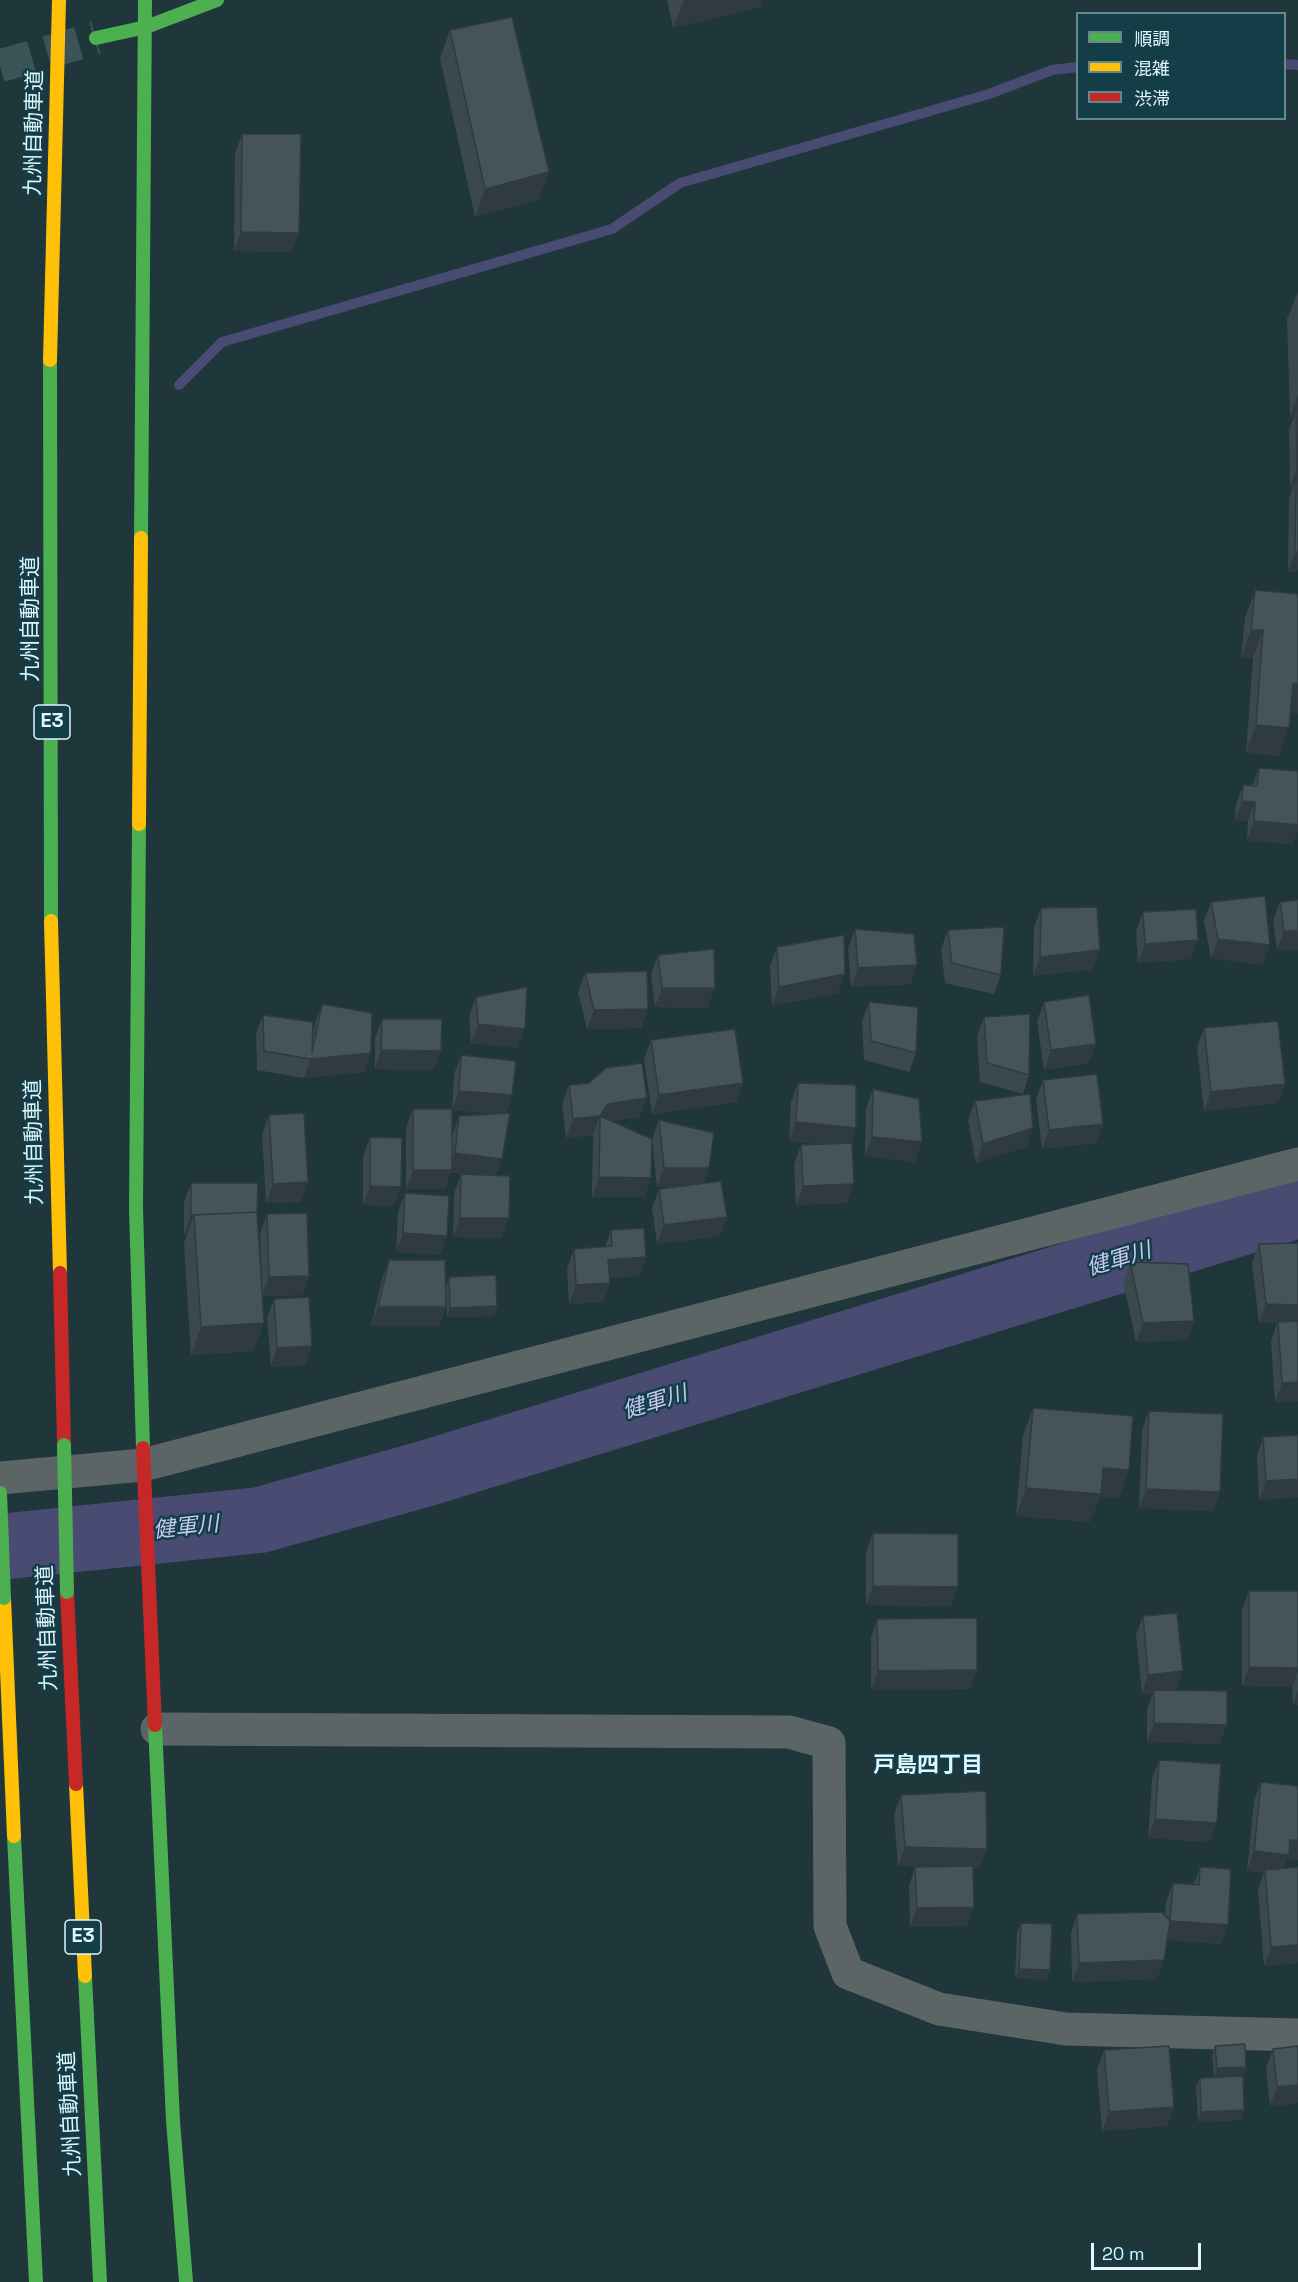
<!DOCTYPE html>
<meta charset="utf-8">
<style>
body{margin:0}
#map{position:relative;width:1298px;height:2282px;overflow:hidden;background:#1f363b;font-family:"Space Grotesk","Noto Sans JP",sans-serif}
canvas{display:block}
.legend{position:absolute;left:1076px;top:12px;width:210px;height:108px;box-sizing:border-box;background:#133d47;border:2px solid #65878f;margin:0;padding:8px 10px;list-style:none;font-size:18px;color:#e0f6fc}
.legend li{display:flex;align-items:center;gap:12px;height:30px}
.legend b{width:30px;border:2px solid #65878f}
.scale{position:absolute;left:1091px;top:2243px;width:110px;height:27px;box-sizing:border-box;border:3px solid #e0f6fc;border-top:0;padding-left:8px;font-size:18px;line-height:21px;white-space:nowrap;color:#e0f6fc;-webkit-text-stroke:4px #133d47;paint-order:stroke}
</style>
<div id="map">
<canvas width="1298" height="2282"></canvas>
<ul class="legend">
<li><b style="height:8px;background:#4caf50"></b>順調</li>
<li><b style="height:8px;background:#ffc107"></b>混雑</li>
<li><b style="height:8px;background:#c62828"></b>渋滞</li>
</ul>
<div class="scale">20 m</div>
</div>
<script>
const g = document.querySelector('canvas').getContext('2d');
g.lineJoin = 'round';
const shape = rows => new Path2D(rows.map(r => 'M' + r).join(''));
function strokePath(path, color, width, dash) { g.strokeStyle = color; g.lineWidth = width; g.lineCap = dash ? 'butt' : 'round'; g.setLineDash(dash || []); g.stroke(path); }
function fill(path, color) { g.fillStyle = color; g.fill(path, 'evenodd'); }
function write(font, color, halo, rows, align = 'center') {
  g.font = font + ' "Space Grotesk","Noto Sans JP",sans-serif'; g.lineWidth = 5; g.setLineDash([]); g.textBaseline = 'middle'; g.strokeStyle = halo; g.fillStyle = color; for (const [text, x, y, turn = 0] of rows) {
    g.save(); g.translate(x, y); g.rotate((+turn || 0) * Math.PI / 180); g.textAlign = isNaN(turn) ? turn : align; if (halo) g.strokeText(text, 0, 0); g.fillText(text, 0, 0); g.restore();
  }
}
strokePath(shape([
 [1284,64,1298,65],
 [179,385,222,342,612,229,680,183,989,94,1052,70,1078,67]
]), '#494b73', 10);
strokePath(shape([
 [0,1547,260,1520,424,1474,1298,1205]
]), '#494b73', 66);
strokePath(shape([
 [0,66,96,38]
]), '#3c5358', 33, [33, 16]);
strokePath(shape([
 [0,1478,143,1465,1298,1164],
 [157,1729,789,1732,829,1743,830,1926,848,1973,939,2009,1066,2029,1298,2035]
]), '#5c6565', 33);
strokePath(shape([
 [96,38,146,27,217,0],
 [50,360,51,921],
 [141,538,145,0],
 [139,824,136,1208,143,1448],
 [155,1725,173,2121,186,2282],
 [14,1836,36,2282],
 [85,1976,100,2282]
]), '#4caf50', 14);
strokePath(shape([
 [50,360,59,0],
 [139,824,141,538],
 [51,921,60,1273],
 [4,1598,14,1836],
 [76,1784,85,1976]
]), '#ffc107', 14);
strokePath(shape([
 [60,1273,64,1445],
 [143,1448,155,1725],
 [67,1592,76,1784]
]), '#c62828', 14);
strokePath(shape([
 [64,1445,67,1592],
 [0,1493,4,1598]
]), '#4caf50', 14);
fill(shape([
 [667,0,763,0,761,7,673,28],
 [450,30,539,200,475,217,440,58],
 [242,134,299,233,292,252,234,251,235,153],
 [1298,292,1298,571,1288,572,1289,499,1293,487,1290,487,1289,429,1294,417,1290,417,1287,319],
 [1255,590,1298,713,1290,712,1279,756,1246,753,1253,658,1241,657,1245,618],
 [1259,768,1293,844,1247,841,1248,821,1235,820,1236,804,1243,785,1252,786],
 [1298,900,1298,950,1277,950,1273,921,1280,902],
 [1211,902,1263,965,1211,958,1204,921],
 [1041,908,1093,969,1033,976,1034,927],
 [1143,912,1191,959,1138,963,1136,931],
 [855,929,911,984,851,987,848,948],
 [948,930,1001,975,994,994,945,983,941,949],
 [777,947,838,993,772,1006,770,966],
 [658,955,708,1008,655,1007,651,974],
 [585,973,648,1009,641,1028,587,1029,578,992],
 [476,997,518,1048,471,1043,469,1016],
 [869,1002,916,1053,909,1072,864,1060,862,1021],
 [1044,1002,1089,1063,1044,1070,1037,1021],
 [322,1004,364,1072,304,1078,257,1070,256,1034,263,1015,313,1035,315,1023],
 [984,1017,1029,1075,1023,1094,980,1082,977,1036],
 [382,1019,434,1070,375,1069,375,1038],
 [1204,1028,1285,1084,1278,1103,1204,1111,1197,1047],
 [651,1040,736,1102,652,1114,644,1059],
 [461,1055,512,1095,506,1113,502,1159,496,1175,502,1238,453,1237,454,1193,461,1174,469,1175,451,1172,445,1189,406,1189,406,1128,413,1109,452,1136,459,1116,499,1114,452,1110,454,1074],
 [1043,1080,1103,1124,1096,1143,1042,1149,1036,1099],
 [798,1083,856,1128,851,1143,847,1203,796,1205,794,1164,801,1145,820,1144,789,1141,791,1102],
 [569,1085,640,1117,612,1121,651,1178,644,1197,592,1197,593,1135,566,1138,562,1104],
 [873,1089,915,1162,865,1156,866,1108],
 [975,1101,1033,1128,1026,1147,976,1163,968,1120],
 [269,1115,301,1202,266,1203,262,1134],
 [659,1120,727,1217,720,1236,657,1244,652,1208,659,1189,671,1187,657,1187,652,1139],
 [370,1137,394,1206,363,1205,363,1156],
 [191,1183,257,1215,264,1323,253,1351,191,1355,184,1243,187,1234,184,1234,184,1202],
 [405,1193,440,1255,396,1252,398,1212],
 [267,1214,309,1276,302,1295,262,1296,260,1233],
 [611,1230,646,1257,639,1276,610,1278,603,1302,569,1304,567,1268,574,1249,605,1247],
 [1298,1243,1298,1401,1275,1402,1271,1341,1277,1323,1259,1323,1252,1263,1259,1244],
 [389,1260,439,1326,371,1326,382,1279],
 [1130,1262,1194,1321,1187,1340,1136,1342,1123,1281],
 [449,1277,497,1306,494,1316,447,1317,446,1287],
 [274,1299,305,1365,271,1367,267,1318],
 [1033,1408,1129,1470,1119,1498,1100,1497,1090,1522,1016,1516,1023,1435],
 [1149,1411,1213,1511,1139,1508,1142,1430],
 [1298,1435,1259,1500,1257,1456,1263,1437],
 [873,1533,951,1606,866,1605,866,1552],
 [1249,1591,1298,1591,1298,1705,1293,1705,1292,1687,1242,1686,1242,1610],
 [1143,1616,1176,1690,1220,1744,1147,1742,1147,1709,1153,1693,1142,1694,1136,1635],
 [877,1619,977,1670,970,1689,871,1690,871,1638],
 [1159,1760,1210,1842,1148,1838,1152,1779],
 [1261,1782,1287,1859,1284,1868,1298,1963,1264,1966,1258,1889,1264,1872,1247,1871,1254,1801],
 [901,1795,987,1849,980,1868,973,1868,967,1926,910,1927,909,1886,915,1867,932,1867,898,1866,894,1814],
 [1200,1867,1228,1925,1221,1944,1167,1940,1164,1960,1157,1979,1072,1982,1071,1933,1077,1914,1165,1915,1166,1902,1173,1883,1194,1884],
 [1021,1923,1050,1970,1046,1980,1015,1978,1017,1933],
 [1215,2046,1243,2077,1241,2120,1198,2122,1196,2087,1200,2078,1214,2077,1212,2055],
 [1298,2046,1298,2103,1270,2106,1266,2068,1273,2049],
 [1104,2050,1174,2107,1167,2126,1102,2131,1097,2069]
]), '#3b484e');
fill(shape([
 [684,0,763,0,761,7,673,28],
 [549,172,539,200,475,217,485,189],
 [241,232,299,233,292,252,234,251],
 [1298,394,1298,417,1296,410,1294,417,1290,417],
 [1297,468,1298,468,1298,487,1296,480,1293,487,1290,487],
 [1295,552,1298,552,1298,571,1288,572],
 [1251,630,1263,630,1253,658,1241,657],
 [1293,684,1298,684,1298,713,1283,712],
 [1256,725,1289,728,1279,756,1246,753],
 [1242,801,1255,802,1248,821,1235,820],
 [1254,821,1298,825,1298,831,1293,844,1247,841],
 [1284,931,1298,931,1298,950,1277,950],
 [1218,939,1270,945,1263,965,1211,958],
 [1198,940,1191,959,1138,963,1145,944],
 [1100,950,1093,969,1033,976,1040,957],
 [917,965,911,984,851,987,858,968],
 [845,974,838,993,772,1006,779,987],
 [662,988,715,988,708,1008,655,1007],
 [648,1009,641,1028,587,1029,594,1010],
 [478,1024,525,1029,518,1048,471,1043],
 [1096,1044,1089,1063,1044,1070,1051,1050],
 [381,1050,441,1051,434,1070,375,1069],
 [371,1053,364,1072,304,1078,310,1059],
 [743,1083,736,1102,652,1114,659,1095],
 [1285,1084,1278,1103,1204,1111,1211,1092],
 [459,1091,512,1095,505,1114,452,1110],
 [647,1098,640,1117,601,1123,600,1116,608,1104],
 [600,1116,593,1135,566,1138,573,1119],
 [796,1122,856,1128,849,1147,789,1141],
 [1103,1124,1096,1143,1042,1149,1049,1130],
 [1033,1128,1026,1147,976,1163,983,1144],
 [872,1137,922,1142,915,1162,865,1156],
 [455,1153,502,1159,495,1178,451,1172,445,1189,406,1189,413,1170,449,1170],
 [664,1168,709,1168,702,1188,657,1187],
 [599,1177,651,1178,644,1197,592,1197],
 [308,1182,301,1202,266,1203,273,1184],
 [854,1184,847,1203,796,1205,803,1186],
 [370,1186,401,1187,394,1206,363,1205],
 [191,1215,257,1215,194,1215,187,1234,184,1234],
 [727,1217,720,1236,657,1244,664,1225],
 [460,1218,509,1218,502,1238,453,1237],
 [403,1233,447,1236,440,1255,396,1252],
 [646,1257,639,1276,601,1279,608,1260],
 [309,1276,302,1295,262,1296,269,1277],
 [610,1283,603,1302,569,1304,576,1285],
 [1266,1304,1298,1305,1298,1324,1259,1323],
 [497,1306,494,1316,447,1317,450,1308],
 [378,1307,446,1307,439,1326,371,1326],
 [1194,1321,1187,1340,1136,1342,1143,1323],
 [264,1323,253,1351,191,1355,201,1327],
 [312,1346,305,1365,271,1367,277,1348],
 [1298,1382,1298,1401,1275,1402,1282,1383],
 [1103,1468,1129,1470,1119,1498,1100,1497,1090,1522,1016,1516,1026,1488],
 [1298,1479,1298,1498,1259,1500,1266,1481],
 [1146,1489,1220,1492,1213,1511,1139,1508],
 [873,1586,958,1587,951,1606,866,1605],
 [1249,1667,1298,1668,1298,1671,1292,1687,1242,1686],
 [977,1670,970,1689,871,1690,878,1671],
 [1183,1671,1176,1690,1154,1690,1153,1693,1142,1694,1148,1675],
 [1298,1691,1298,1705,1293,1705],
 [1154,1723,1227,1725,1220,1744,1147,1742],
 [1155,1819,1217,1823,1210,1842,1148,1838],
 [1290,1840,1298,1840,1298,1860,1287,1859,1282,1874,1265,1870,1264,1872,1247,1871,1254,1851],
 [905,1847,987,1849,980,1868,898,1866],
 [974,1907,967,1926,910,1927,917,1908],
 [1170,1921,1228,1925,1221,1944,1163,1940],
 [1298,1945,1298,1963,1264,1966,1271,1947],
 [1164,1960,1157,1979,1072,1982,1079,1963],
 [1019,1969,1050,1970,1046,1980,1015,1978],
 [1246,2067,1243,2077,1214,2078,1217,2068],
 [1298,2085,1298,2103,1270,2106,1277,2087],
 [1174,2107,1167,2126,1102,2131,1109,2112],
 [1244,2110,1241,2120,1198,2122,1201,2112]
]), '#303b40');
const building = shape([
 [512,17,549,172,485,189,450,30,512,17],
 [242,134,301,134,299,233,241,232,242,134],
 [1296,410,1298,410,1298,468,1297,468,1296,410],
 [1296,480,1298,480,1298,552,1295,552,1296,480],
 [1255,590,1298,594,1298,684,1293,684,1289,728,1256,725,1263,630,1251,630,1255,590],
 [1259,768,1298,771,1298,825,1254,821,1255,802,1242,801,1243,785,1257,786,1259,768],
 [1265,896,1270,945,1218,939,1211,902,1265,896],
 [1298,900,1298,931,1284,931,1280,902,1298,900],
 [1097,907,1100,950,1040,957,1041,908,1097,907],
 [1196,909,1198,940,1145,944,1143,912,1196,909],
 [1004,927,1001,975,952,963,948,930,1004,927],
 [855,929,914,934,917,965,858,968,855,929],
 [844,935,845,974,779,987,777,947,844,935],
 [714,949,715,988,662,988,658,955,714,949],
 [647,971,648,1009,594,1010,585,973,647,971],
 [527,987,525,1029,478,1024,476,997,527,987],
 [1089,995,1096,1044,1051,1050,1044,1002,1089,995],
 [869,1002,918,1007,916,1053,871,1041,869,1002],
 [322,1004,372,1013,371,1053,310,1059,264,1051,263,1015,313,1022,312,1053,322,1004],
 [1030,1014,1029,1075,987,1063,984,1017,1030,1014],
 [382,1019,442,1019,441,1051,381,1050,382,1019],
 [1278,1021,1285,1084,1211,1092,1204,1028,1278,1021],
 [735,1029,743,1083,659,1095,651,1040,735,1029],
 [461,1055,516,1061,512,1095,459,1091,461,1055],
 [642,1063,647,1098,608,1104,600,1116,573,1119,569,1085,589,1083,606,1068,642,1063],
 [1097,1074,1103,1124,1049,1130,1043,1080,1097,1074],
 [798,1083,856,1085,856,1128,796,1122,798,1083],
 [873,1089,919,1099,922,1142,872,1137,873,1089],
 [1030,1094,1033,1128,983,1144,975,1101,1030,1094],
 [413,1109,452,1109,452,1170,413,1170,413,1109],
 [304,1113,308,1182,273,1184,269,1115,304,1113],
 [510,1113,502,1159,455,1153,459,1116,510,1113],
 [600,1116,652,1139,651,1178,599,1177,600,1116],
 [659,1120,714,1133,709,1168,664,1168,659,1120],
 [370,1137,402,1138,401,1187,370,1186,370,1137],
 [852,1143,854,1184,803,1186,801,1145,852,1143],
 [461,1174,510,1176,509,1218,460,1218,461,1174],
 [721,1181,727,1217,664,1225,659,1189,721,1181],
 [191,1183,258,1183,257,1214,257,1212,191,1215,191,1183],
 [405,1193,449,1196,447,1236,403,1233,405,1193],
 [257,1212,264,1323,201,1327,194,1215,257,1212],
 [307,1213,309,1276,269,1277,267,1214,307,1213],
 [644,1228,646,1257,608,1260,610,1283,576,1285,574,1249,612,1246,611,1230,644,1228],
 [1298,1243,1298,1305,1266,1304,1259,1244,1298,1243],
 [389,1260,445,1260,446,1307,378,1307,389,1260],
 [1130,1262,1188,1264,1194,1321,1143,1323,1130,1262],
 [496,1275,497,1306,450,1308,449,1277,496,1275],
 [309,1297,312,1346,277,1348,274,1299,309,1297],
 [1298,1321,1298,1382,1282,1383,1278,1322,1298,1321],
 [1033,1408,1133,1416,1129,1470,1103,1468,1101,1494,1026,1488,1033,1408],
 [1149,1411,1223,1414,1220,1492,1146,1489,1149,1411],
 [1298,1435,1298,1479,1266,1481,1263,1437,1298,1435],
 [873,1533,958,1534,958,1587,873,1586,873,1533],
 [1249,1591,1298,1591,1298,1668,1249,1667,1249,1591],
 [1177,1613,1183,1671,1148,1675,1143,1616,1177,1613],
 [977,1618,977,1670,878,1671,877,1619,977,1618],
 [1154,1690,1227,1691,1227,1725,1154,1723,1154,1690],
 [1159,1760,1221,1764,1217,1823,1155,1819,1159,1760],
 [1261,1782,1298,1786,1298,1840,1290,1840,1289,1855,1254,1851,1261,1782],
 [986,1791,987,1849,905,1847,901,1795,986,1791],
 [973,1866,974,1907,917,1908,915,1867,973,1866],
 [1200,1867,1231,1869,1228,1925,1170,1921,1164,1960,1079,1963,1077,1914,1162,1912,1170,1921,1173,1883,1199,1885,1200,1867],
 [1298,1867,1298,1945,1271,1947,1265,1870,1298,1867],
 [1021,1923,1052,1924,1050,1970,1019,1969,1021,1923],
 [1245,2044,1246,2067,1217,2068,1215,2046,1245,2044],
 [1169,2046,1174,2107,1109,2112,1104,2050,1169,2046],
 [1298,2046,1298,2085,1277,2087,1273,2049,1298,2046],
 [1243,2076,1244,2110,1201,2112,1200,2078,1243,2076]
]);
fill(building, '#45545b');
strokePath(building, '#303b40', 1.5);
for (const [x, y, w] of [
 [52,722,36],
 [83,1937,36]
]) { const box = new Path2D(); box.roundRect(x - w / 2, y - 17, w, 34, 4.5); g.fillStyle = '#133d47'; g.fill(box); strokePath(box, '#e0f6fc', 1.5); }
write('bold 20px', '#e0f6fc', null, [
 ["E3",52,722],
 ["E3",83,1937]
]);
write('21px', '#e0f6fc', '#133d47', [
 ["九州自動車道",35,133,-89],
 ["九州自動車道",31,619,-90],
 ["九州自動車道",35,1142,-91],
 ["九州自動車道",48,1628,-92],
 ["九州自動車道",71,2114,-93]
]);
write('italic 22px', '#c6c8f3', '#133d47', [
 ["健軍川",1119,1260,-17],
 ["健軍川",655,1403,-17],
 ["健軍川",186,1528,-6]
]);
write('bold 22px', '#e0f6fc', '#133d47', [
 ["戸島四丁目",928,1766]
]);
</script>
